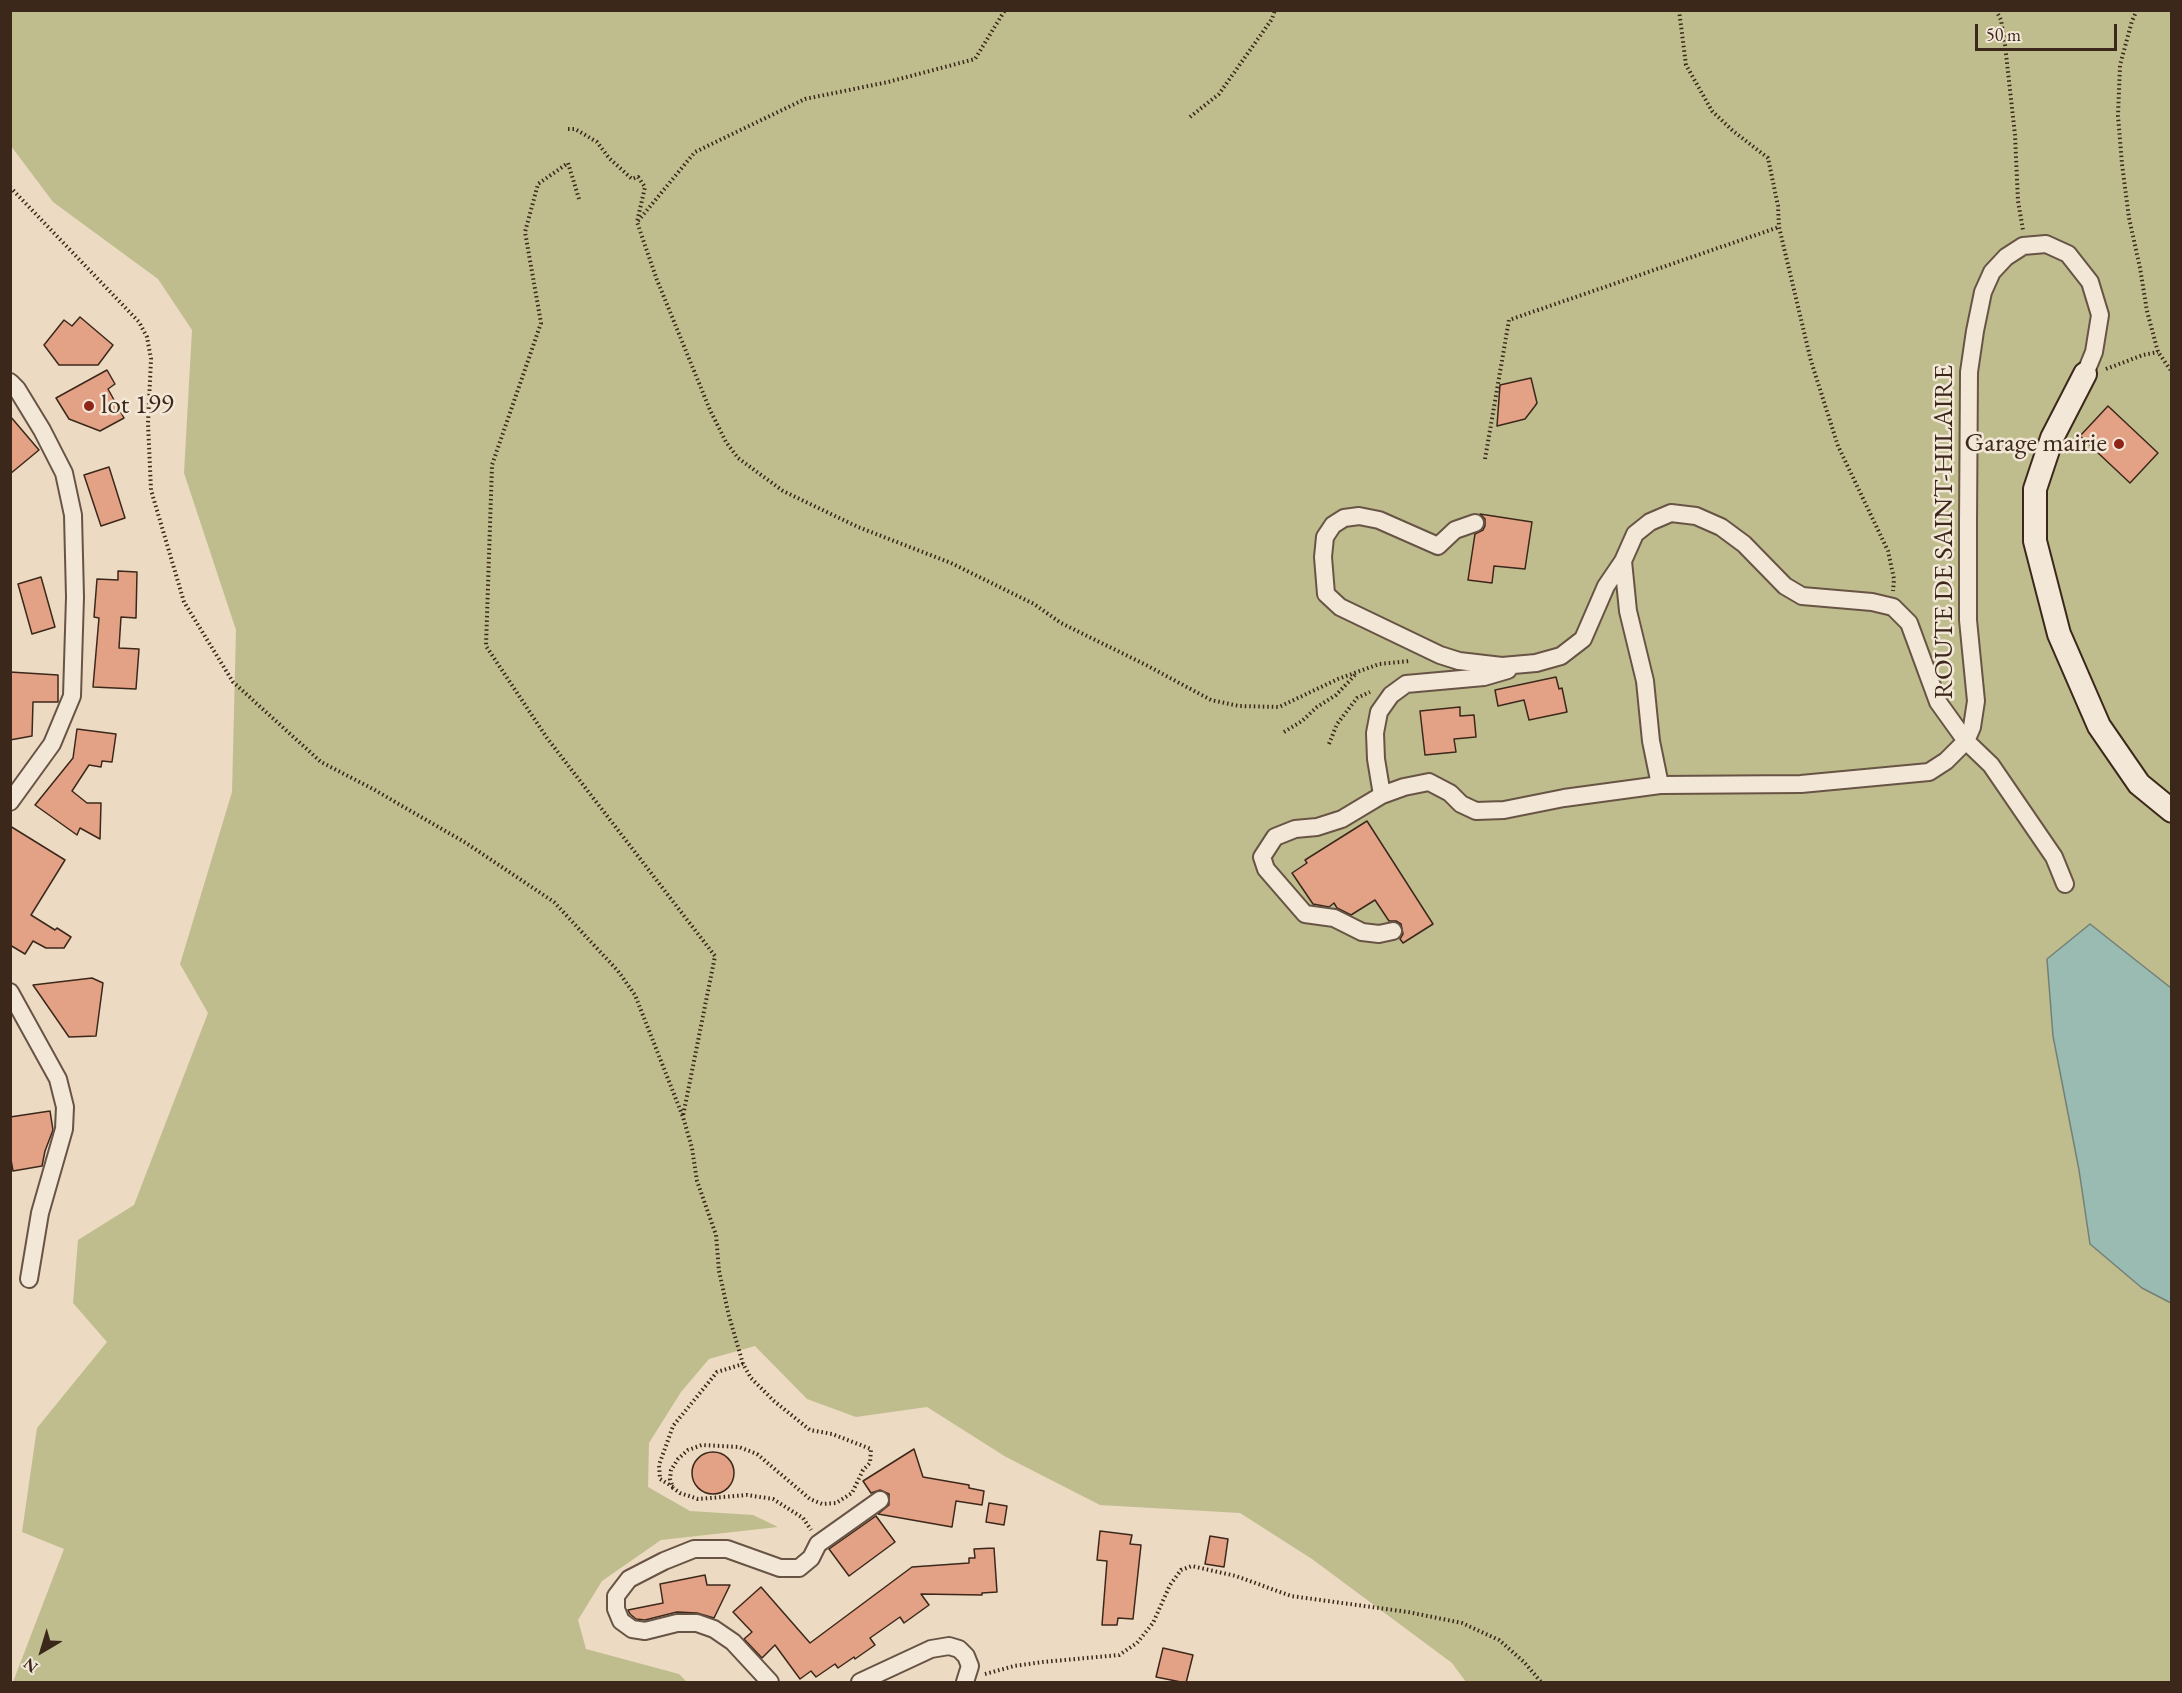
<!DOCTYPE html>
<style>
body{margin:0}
#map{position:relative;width:2182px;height:1693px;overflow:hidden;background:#ecdac2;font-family:"EB Garamond",serif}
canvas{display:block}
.frame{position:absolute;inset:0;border:12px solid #3c281b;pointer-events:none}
.north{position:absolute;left:12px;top:1621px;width:60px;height:60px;-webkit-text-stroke:4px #f3e7d7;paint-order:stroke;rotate:218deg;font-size:16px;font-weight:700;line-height:24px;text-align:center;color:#3c281b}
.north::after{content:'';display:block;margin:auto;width:21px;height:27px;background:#3c281b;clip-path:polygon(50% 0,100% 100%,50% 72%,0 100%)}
.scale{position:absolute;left:1975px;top:24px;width:142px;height:27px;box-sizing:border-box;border:3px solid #3c281b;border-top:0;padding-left:8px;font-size:18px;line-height:21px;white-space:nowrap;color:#3c281b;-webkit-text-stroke:4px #f3e7d7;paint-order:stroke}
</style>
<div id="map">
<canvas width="2182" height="1693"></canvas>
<div class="frame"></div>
<div class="north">N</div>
<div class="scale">50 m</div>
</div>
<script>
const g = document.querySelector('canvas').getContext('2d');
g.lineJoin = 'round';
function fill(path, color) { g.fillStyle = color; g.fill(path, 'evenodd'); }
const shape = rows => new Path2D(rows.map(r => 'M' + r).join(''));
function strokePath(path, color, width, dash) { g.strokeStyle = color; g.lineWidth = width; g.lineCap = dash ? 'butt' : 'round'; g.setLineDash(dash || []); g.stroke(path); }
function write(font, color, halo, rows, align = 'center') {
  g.font = font + ' "EB Garamond",serif'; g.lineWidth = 5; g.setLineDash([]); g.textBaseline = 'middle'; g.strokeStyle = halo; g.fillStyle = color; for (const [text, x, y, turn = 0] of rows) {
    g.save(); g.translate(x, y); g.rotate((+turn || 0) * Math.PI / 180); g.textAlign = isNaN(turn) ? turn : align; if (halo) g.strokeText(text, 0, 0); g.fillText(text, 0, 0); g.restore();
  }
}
fill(shape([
 [11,11,2171,11,2171,1682,1466,1682,1452,1663,1312,1559,1240,1513,1100,1505,1006,1457,927,1407,856,1417,807,1399,755,1346,709,1359,681,1392,649,1443,648,1487,690,1511,753,1515,778,1527,661,1540,602,1581,578,1620,586,1649,679,1674,687,1682,13,1682,64,1549,22,1532,37,1428,107,1342,73,1303,78,1240,134,1205,208,1013,180,964,232,792,236,630,184,473,192,330,158,279,53,202,11,146]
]), '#bfbd8e');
const water = shape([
 [2090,924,2171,988,2171,1303,2142,1288,2090,1244,2079,1170,2053,1036,2047,959,2090,924]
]);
fill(water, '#99bbb2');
strokePath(water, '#748076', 1.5);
const building = shape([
 [80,317,113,345,98,365,59,365,44,345,64,320,72,326,80,317],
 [107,370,115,384,108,389,124,418,100,431,69,419,56,398,107,370],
 [1531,378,1537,403,1535,406,1525,419,1497,426,1500,385,1531,378],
 [2108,406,2158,453,2130,483,2080,436,2108,406],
 [10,416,39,450,10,474,10,416],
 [109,467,125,518,101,526,84,475,109,467],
 [1480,514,1532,522,1525,569,1494,566,1492,583,1468,580,1475,534,1483,530,1485,526,1485,519,1480,514],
 [118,571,137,572,136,618,121,617,119,648,139,649,136,689,93,687,99,618,94,617,97,579,118,580,118,571],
 [41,577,55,627,32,634,18,584,41,577],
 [10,672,58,675,58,702,33,702,32,736,10,740,10,672],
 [1556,677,1559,689,1562,688,1567,712,1529,720,1524,700,1498,706,1495,690,1556,677],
 [1460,707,1460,716,1474,715,1476,737,1454,739,1456,752,1425,755,1420,711,1460,707],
 [77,729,116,734,112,762,102,761,101,767,89,765,72,791,87,803,101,803,100,839,80,828,77,835,35,805,73,758,77,729],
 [1367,821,1433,924,1403,943,1400,939,1403,934,1401,924,1396,921,1389,921,1375,900,1351,915,1337,908,1334,903,1329,907,1313,904,1292,873,1307,863,1305,860,1367,821],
 [10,826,65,860,31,915,55,930,57,928,71,937,64,948,46,948,33,941,25,954,10,945,10,826],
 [92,978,103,983,96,1036,69,1037,33,985,92,978],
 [50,1111,53,1130,45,1151,42,1166,13,1171,10,1154,10,1117,50,1111],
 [914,1449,923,1477,969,1485,969,1488,984,1491,982,1505,956,1501,952,1527,878,1514,889,1505,889,1494,880,1490,871,1493,863,1481,914,1449],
 '692 1473a21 21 0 1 1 42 0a21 21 0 1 1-42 0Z',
 [989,1503,1007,1506,1004,1525,986,1522,989,1503],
 [876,1516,895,1542,849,1576,829,1549,876,1516],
 [1100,1531,1132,1535,1130,1544,1141,1545,1133,1619,1118,1618,1117,1625,1102,1625,1107,1561,1097,1560,1100,1531],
 [1210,1536,1228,1539,1224,1567,1205,1564,1210,1536],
 [994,1548,997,1592,982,1593,982,1595,921,1594,929,1605,904,1623,900,1617,870,1638,875,1645,855,1659,854,1657,838,1668,835,1664,816,1677,811,1671,800,1679,775,1645,762,1658,744,1639,752,1632,733,1612,761,1587,810,1643,912,1567,969,1563,969,1558,975,1558,974,1549,994,1548],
 [705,1575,707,1585,730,1585,714,1618,697,1613,677,1612,645,1620,636,1619,630,1614,628,1610,663,1603,660,1584,705,1575],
 [1163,1648,1193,1655,1186,1683,1156,1677,1163,1648]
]);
fill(building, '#e3a286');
strokePath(building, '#3c281b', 1.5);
const street = shape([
 [10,382,17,389,42,430,64,473,73,515,75,597,72,696,52,744,10,802],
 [1475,523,1455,530,1438,546,1379,520,1359,516,1344,518,1333,525,1325,537,1323,557,1326,594,1340,607,1440,655,1459,661,1502,666,1536,663,1561,656,1583,639,1606,586,1623,561],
 [1660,785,1651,741,1645,681,1628,611,1623,561,1635,534,1650,522,1671,513,1696,516,1721,527,1744,544,1785,586,1802,596,1872,602,1893,607,1909,623,1938,702,1966,741,1991,765,2054,857,2065,884],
 [1382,795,1376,759,1375,733,1379,712,1391,695,1406,684,1484,677,1508,670],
 [1393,931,1379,934,1362,932,1334,918,1305,914,1266,869,1262,857,1275,837,1295,829,1317,827,1342,819,1382,795,1404,787,1429,782,1450,793,1461,804,1476,811,1504,810,1564,798,1660,785,1801,784,1929,772,1946,761,1966,741,1972,727,1976,701,1968,620,1968,522,1969,372,1975,331,1983,292,1992,272,2006,257,2023,246,2046,244,2068,254,2090,282,2100,315,2094,352,2085,374],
 [10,992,58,1079,65,1107,64,1129,40,1213,29,1279],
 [770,1682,733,1642,714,1629,697,1623,677,1623,645,1631,632,1629,621,1621,616,1609,616,1596,629,1579,664,1561,694,1549,727,1549,780,1568,799,1568,811,1558,818,1544,880,1500],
 [860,1682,931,1649,949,1646,959,1649,966,1656,970,1666,965,1682]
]);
const secondary = shape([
 [2085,374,2052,438,2035,489,2035,541,2059,634,2099,726,2139,784,2172,811]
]);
strokePath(street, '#685445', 20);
strokePath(secondary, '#3c281b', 26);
strokePath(shape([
 [1679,10,1686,65,1712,111,1733,131,1768,158,1778,206,1779,227,1811,361,1838,446,1888,551,1894,579,1893,591],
 [1996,10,2001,20,2005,45,2015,135,2018,201,2023,230],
 [2137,10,2132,21,2120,65,2118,116,2122,164,2129,218,2140,268,2147,311,2158,352,2172,372],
 [1190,117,1219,94,1272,19,1275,10],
 [568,129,575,129,597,142,609,158,632,179,638,177,645,187,637,222,657,280,710,410,726,442,738,458,783,491,858,527,951,563,1034,604,1061,623,1146,665,1211,700,1239,706,1279,707,1338,679,1379,664,1410,661],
 [10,187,139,322,147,337,151,359,148,423,151,490,184,602,233,682,321,762,373,789,466,843,554,902,618,971,635,995,683,1117,692,1148,697,1181,716,1235,719,1271,729,1316,743,1364,751,1378,774,1401,810,1430,832,1434,871,1449,870,1463,863,1470,852,1493,836,1503,822,1504,810,1499,757,1454,739,1447,702,1445,688,1450,678,1459,671,1470,670,1479,673,1488,680,1493,698,1499,747,1495,773,1499,803,1518,811,1530],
 [579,199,568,163,538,184,525,232,541,323,492,465,486,646,547,738,715,956,683,1116],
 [638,221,695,152,805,99,888,82,975,59,1005,10],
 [2106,369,2143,355,2158,352],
 [1485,459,1509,320,1779,227],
 [1284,732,1302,721,1317,707,1336,695,1356,674],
 [1329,744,1337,724,1357,698,1370,692],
 [673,1487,660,1479,659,1465,673,1426,717,1372,743,1364],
 [985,1674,1014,1666,1043,1662,1119,1655,1137,1643,1153,1623,1170,1585,1181,1570,1192,1566,1236,1576,1291,1596,1408,1612,1462,1623,1499,1640,1524,1662,1541,1682]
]), '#3c281b', 4, [1.5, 3]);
strokePath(street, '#f3e7d7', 16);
strokePath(secondary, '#f3e7d7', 22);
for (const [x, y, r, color] of [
 [89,406,6,"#8f2418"],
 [2119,444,6,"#8f2418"]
]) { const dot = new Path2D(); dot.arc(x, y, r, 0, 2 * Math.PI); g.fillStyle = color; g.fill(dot); strokePath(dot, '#f3e7d7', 2); }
write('27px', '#3c281b', '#f3e7d7', [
 ["lot 199",101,406],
 ["Garage mairie",2107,444,"right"]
], 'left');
write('27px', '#3c281b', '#f3e7d7', [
 ["ROUTE DE SAINT-HILAIRE",1945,532,-90]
]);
</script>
